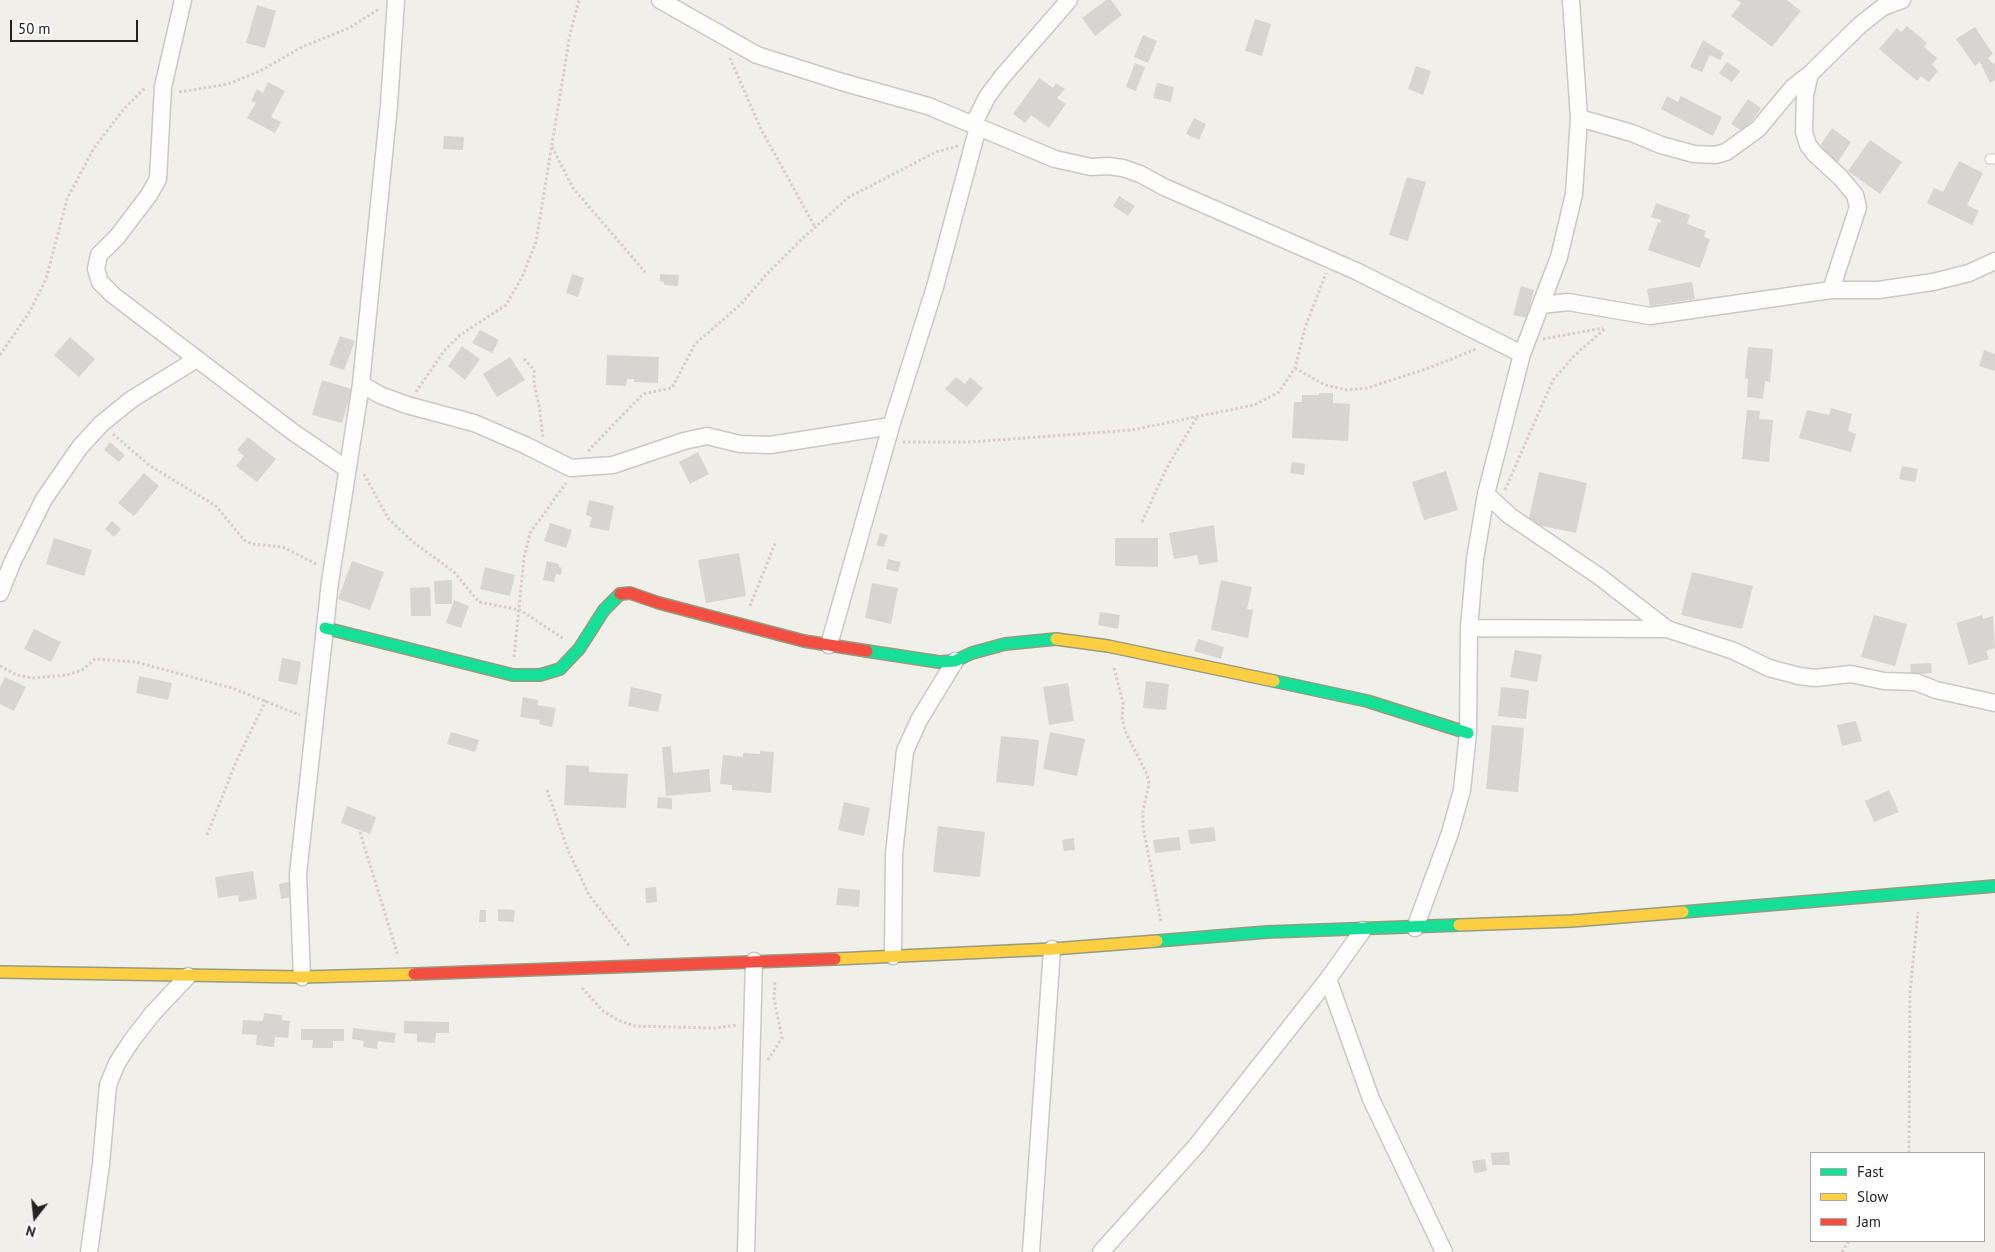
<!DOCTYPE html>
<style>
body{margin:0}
#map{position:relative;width:1995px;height:1252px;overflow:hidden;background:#f0efea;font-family:"PT Sans",sans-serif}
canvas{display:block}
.legend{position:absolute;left:1810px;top:1152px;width:175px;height:90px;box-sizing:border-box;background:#fff;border:1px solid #a7a7a7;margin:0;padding:6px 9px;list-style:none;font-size:15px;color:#222}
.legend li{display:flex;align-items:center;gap:10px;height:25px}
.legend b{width:25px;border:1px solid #a7a7a7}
.north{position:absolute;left:10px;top:1192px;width:50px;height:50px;-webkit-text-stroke:4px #fff;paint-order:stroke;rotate:196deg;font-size:14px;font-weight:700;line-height:20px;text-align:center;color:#222}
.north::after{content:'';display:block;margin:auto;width:18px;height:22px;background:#222;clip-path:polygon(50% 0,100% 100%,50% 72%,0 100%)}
.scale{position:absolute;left:10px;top:20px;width:128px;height:22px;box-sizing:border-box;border:2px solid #222;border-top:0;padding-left:6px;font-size:15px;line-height:18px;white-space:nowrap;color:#222;-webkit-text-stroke:4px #fff;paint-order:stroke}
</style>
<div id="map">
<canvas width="1995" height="1252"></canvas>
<ul class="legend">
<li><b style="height:6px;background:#16e098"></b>Fast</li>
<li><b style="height:6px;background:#ffcf43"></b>Slow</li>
<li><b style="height:6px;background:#f24e42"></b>Jam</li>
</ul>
<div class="north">N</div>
<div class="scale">50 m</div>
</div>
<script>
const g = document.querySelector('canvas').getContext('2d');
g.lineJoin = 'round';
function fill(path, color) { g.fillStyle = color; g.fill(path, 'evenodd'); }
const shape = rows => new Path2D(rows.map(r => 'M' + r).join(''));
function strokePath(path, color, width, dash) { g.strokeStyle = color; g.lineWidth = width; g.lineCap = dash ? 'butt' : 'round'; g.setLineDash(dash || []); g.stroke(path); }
fill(shape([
 [1106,0,1111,0,1122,15,1095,36,1082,18],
 [1737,0,1787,0,1801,11,1772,47,1731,16,1741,3],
 [257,5,276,11,265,48,246,43],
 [1255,19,1271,24,1262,56,1245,51],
 [1907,26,1927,43,1924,47,1937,58,1932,65,1938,71,1929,82,1921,76,1917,81,1879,49,1897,28,1901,32],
 [1975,27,1993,54,1988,58,1993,64,1995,62,1995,80,1990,83,1980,62,1975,66,1956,39],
 [1143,35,1157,41,1148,63,1134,57],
 [1703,40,1724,53,1720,60,1710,55,1702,72,1690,67],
 [1727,62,1740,71,1732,82,1719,73],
 [1135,63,1145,67,1136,91,1126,87],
 [1416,66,1431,71,1423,95,1408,89],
 [1039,78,1053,88,1056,83,1065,89,1057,98,1066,104,1049,128,1031,115,1025,123,1013,114],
 [268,82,285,91,271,117,281,122,275,133,247,118,256,103,251,101,257,89,263,93],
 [1157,83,1174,87,1171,102,1153,98],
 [1667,96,1678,102,1681,96,1722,117,1713,136,1661,109],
 [1748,99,1761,108,1744,132,1731,124],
 [1194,118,1206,124,1199,140,1186,134],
 [1832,128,1851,142,1836,165,1816,152],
 [444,136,464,137,463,150,443,149],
 [1870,140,1902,162,1880,194,1848,171],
 [1959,161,1983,173,1967,205,1979,211,1972,225,1927,203,1934,188,1943,192],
 [1407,177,1426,182,1408,241,1389,235],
 [1119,196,1135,206,1128,216,1113,206],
 [1656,203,1690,215,1687,224,1706,231,1704,237,1710,239,1700,268,1648,250,1658,222,1660,223,1661,220,1651,217],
 [572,274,584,278,578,297,566,293],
 [660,274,679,275,678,286,664,285,664,282,660,281],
 [1692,282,1695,299,1650,306,1647,289],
 [1521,286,1534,290,1527,318,1513,315],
 [480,330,499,340,492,353,472,343],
 [340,336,355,341,344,370,329,365],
 [70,337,95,359,79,377,54,355],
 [462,346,480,359,465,380,448,366],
 [1748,347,1773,349,1770,382,1765,381,1763,399,1747,397,1748,379,1745,378],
 [1984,350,1995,354,1995,371,1979,366],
 [607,355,659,357,658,383,634,382,634,379,627,379,626,386,606,385],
 [510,357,525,380,497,397,483,374],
 [956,377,965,384,970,377,983,388,967,407,945,389],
 [322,380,352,389,342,423,312,415],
 [1319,393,1333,393,1333,403,1350,404,1348,441,1292,438,1294,402,1302,402,1302,395,1319,395],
 [1831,408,1852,414,1848,431,1856,434,1851,452,1799,438,1807,410,1829,415],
 [1747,410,1760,411,1759,419,1773,420,1769,462,1742,459],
 [248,437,276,459,257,482,236,466,244,456,237,450],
 [110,442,125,455,119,462,104,450],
 [698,452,709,474,690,484,679,462],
 [1292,462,1305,464,1304,475,1290,473],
 [1902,466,1918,469,1915,482,1899,479],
 [1446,471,1458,510,1424,520,1412,482],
 [1539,472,1587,483,1576,533,1528,523],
 [144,473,159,486,134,516,118,503],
 [589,500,614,506,609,531,589,527,592,517,586,515],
 [112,521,121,529,114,537,105,529],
 [550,523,572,530,566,548,544,541],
 [1214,525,1218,562,1199,565,1197,555,1174,559,1169,533],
 [880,533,888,535,884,547,876,545],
 [54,538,92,550,84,576,46,564],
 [1115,538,1158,538,1158,567,1115,566],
 [739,553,746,596,706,603,698,560],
 [888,559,901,562,898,572,886,569],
 [352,561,384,572,370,610,338,599],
 [547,561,559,564,559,567,562,568,561,575,556,574,554,582,543,580],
 [485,567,515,575,510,596,480,589],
 [1692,572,1753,586,1742,629,1681,615],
 [452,580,452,604,435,604,434,581],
 [1221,580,1252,587,1247,609,1253,610,1248,638,1211,630],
 [872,583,898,588,891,624,865,618],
 [430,587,431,616,411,616,410,588],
 [454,600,469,606,461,628,446,623],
 [1100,612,1120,615,1118,629,1098,625],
 [1874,615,1907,624,1895,666,1861,657],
 [1982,615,1983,619,1993,616,1995,648,1986,651,1989,659,1969,665,1956,623],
 [34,629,61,642,51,662,24,649],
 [1198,639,1224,647,1221,659,1194,651],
 [1515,650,1542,655,1537,682,1510,677],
 [282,658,301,662,297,685,278,681],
 [1931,663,1932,673,1911,675,1910,664],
 [139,676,172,683,168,700,136,693],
 [5,677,26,687,14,711,0,704,0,687],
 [1146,681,1169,684,1166,710,1143,708],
 [1068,683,1074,721,1049,725,1043,687],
 [631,687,662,694,658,712,628,706],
 [1501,687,1529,690,1526,719,1498,716],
 [523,697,538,700,537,705,556,708,552,727,539,724,540,720,520,717],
 [1856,721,1862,741,1842,746,1837,725],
 [1492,725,1524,728,1518,792,1486,789],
 [451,732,479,740,475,752,447,744],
 [1050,732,1085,739,1077,776,1043,769],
 [1001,736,1039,740,1034,786,996,782],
 [671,746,673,773,709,769,711,792,666,796,662,747],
 [760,751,774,752,771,793,732,790,732,785,720,784,723,755,743,757,743,753,760,754],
 [566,765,589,766,589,772,628,774,626,808,564,805],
 [1889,790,1899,812,1874,822,1865,801],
 [658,797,672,798,672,809,657,808],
 [844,802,870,808,864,836,838,830],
 [347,806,376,817,370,834,341,823],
 [938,826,985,832,980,877,933,872],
 [1214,827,1216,841,1190,844,1188,830],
 [1179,837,1181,850,1155,853,1153,840],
 [1074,838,1075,850,1064,851,1062,840],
 [253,871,257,899,239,902,238,895,218,898,215,877],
 [289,882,291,897,281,899,279,884],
 [656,887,657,902,646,903,645,888],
 [838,888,860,890,859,907,836,905],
 [498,909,515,910,514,922,498,921],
 [480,910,486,910,486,922,479,922],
 [264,1013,282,1015,282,1020,290,1021,288,1038,275,1037,274,1047,256,1045,257,1035,242,1034,243,1020,263,1021],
 [404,1021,449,1022,449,1033,436,1033,435,1043,417,1042,417,1034,404,1033],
 [353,1028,396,1033,394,1043,378,1041,377,1049,363,1047,364,1041,352,1039],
 [301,1029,344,1029,344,1041,333,1041,333,1048,312,1048,313,1040,301,1040],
 [1509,1152,1510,1165,1492,1165,1491,1153],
 [1485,1159,1487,1171,1474,1173,1472,1161]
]), '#d7d5d1');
const lane = shape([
 [1990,159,1995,159]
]);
const street = shape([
 [183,0,163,87,158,179,149,195,117,237,99,255,96,269,100,282,113,295,293,432,347,469],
 [660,0,757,55,842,82,928,106,1055,159,1091,167,1108,166,1123,168,1140,174,1164,187,1356,271,1522,354],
 [1579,118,1632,133,1661,145,1694,154,1715,155,1726,152,1758,129,1793,87,1810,74],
 [973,125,987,97,1002,77,1069,0],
 [1831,290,1858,207,1855,195,1841,178,1815,154,1808,145,1804,132,1805,95,1810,74,1860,25,1883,7,1902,0],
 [1541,305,1568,302,1650,316,1831,290,1878,290,1933,282,1969,273,1995,261],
 [361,384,380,395,407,405,474,423,525,445,571,468,613,465,684,441,707,436,740,444,770,445,891,426],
 [1486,494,1510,516,1600,577,1667,629],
 [0,593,13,561,44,499,80,447,101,424,132,399,197,359],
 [1469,628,1667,629,1734,651,1769,668,1799,676,1815,678,1851,674,1884,681,1916,682,1936,690,1995,703],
 [829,645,891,426,935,287,978,127],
 [1415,928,1450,833,1462,790,1468,733,1469,628,1475,559,1486,494,1522,354,1559,257,1574,194,1579,118,1571,0],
 [893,956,894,854,905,751,919,720,955,661],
 [302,977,298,874,330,582,361,384,389,105,396,0],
 [1328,979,1371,1099,1444,1252],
 [89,1252,101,1164,108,1085,117,1063,132,1040,153,1013,188,976],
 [746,1252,754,961],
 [1031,1252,1052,949],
 [1101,1252,1197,1145,1328,979,1363,930]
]);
const fast = shape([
 [325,628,513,675,540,675,560,669,579,649,604,610,620,594],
 [867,651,939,662,955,661,972,653,1005,644,1056,639],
 [1274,681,1367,701,1468,733],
 [1683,912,1995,886],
 [1157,941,1267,932,1459,925]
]);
const slow = shape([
 [1056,639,1108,646,1274,681],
 [1459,925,1572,921,1683,912],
 [835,959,1052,949,1157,941],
 [0,972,302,977,414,974]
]);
const jam = shape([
 [620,594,630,593,659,603,804,641,867,651],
 [414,974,835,959]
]);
strokePath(lane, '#c9c8c6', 11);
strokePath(street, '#c9c8c6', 19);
strokePath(fast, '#969b80', 14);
strokePath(slow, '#969b80', 14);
strokePath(jam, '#969b80', 14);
strokePath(shape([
 [730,58,761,129,815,227],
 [179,92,228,84,260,71,302,47,349,28,379,9],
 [552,147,573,188,645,272],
 [1543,339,1603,328],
 [0,355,30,311,46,279,67,199,94,148,123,110,146,87],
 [524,359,534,370,534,384,539,405,543,438],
 [1295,368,1325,385,1347,390,1367,388,1429,368,1476,349],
 [416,392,444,351,460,335,506,305,522,277,536,242,570,34,579,0],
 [113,434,149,465,216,506,244,540,252,544,283,547,318,565],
 [903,442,971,442,1132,430,1254,405,1279,392,1295,368,1305,328,1326,273],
 [588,451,643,394,672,388,695,344,741,304,764,277,802,239,849,197,936,152,958,146],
 [364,474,388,518,413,542,454,572,479,602,520,610,564,639],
 [1505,490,1553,380,1575,355,1606,328],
 [1142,522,1166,469,1197,417],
 [750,606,776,541],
 [514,657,524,558,530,533,566,483],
 [0,666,17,675,33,678,67,675,82,670,95,659,136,662,232,688,300,715],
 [1114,668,1123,703,1122,718,1125,731,1147,774,1149,784,1143,810,1143,826,1161,922],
 [547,790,568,850,589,895,630,947],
 [360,832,398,956],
 [207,835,236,762,266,700],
 [582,988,603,1011,618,1020,635,1026,715,1028,737,1025],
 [768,1060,782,1038,774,999,775,981],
 [1909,1153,1910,992,1918,912],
 [1842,1252,1849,1241]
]), '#d9ccc8', 3, [2.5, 2.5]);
strokePath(lane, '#fdfdfc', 9);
strokePath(street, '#fdfdfc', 16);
strokePath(fast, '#16e098', 11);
strokePath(slow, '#ffcf43', 11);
strokePath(jam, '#f24e42', 11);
</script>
